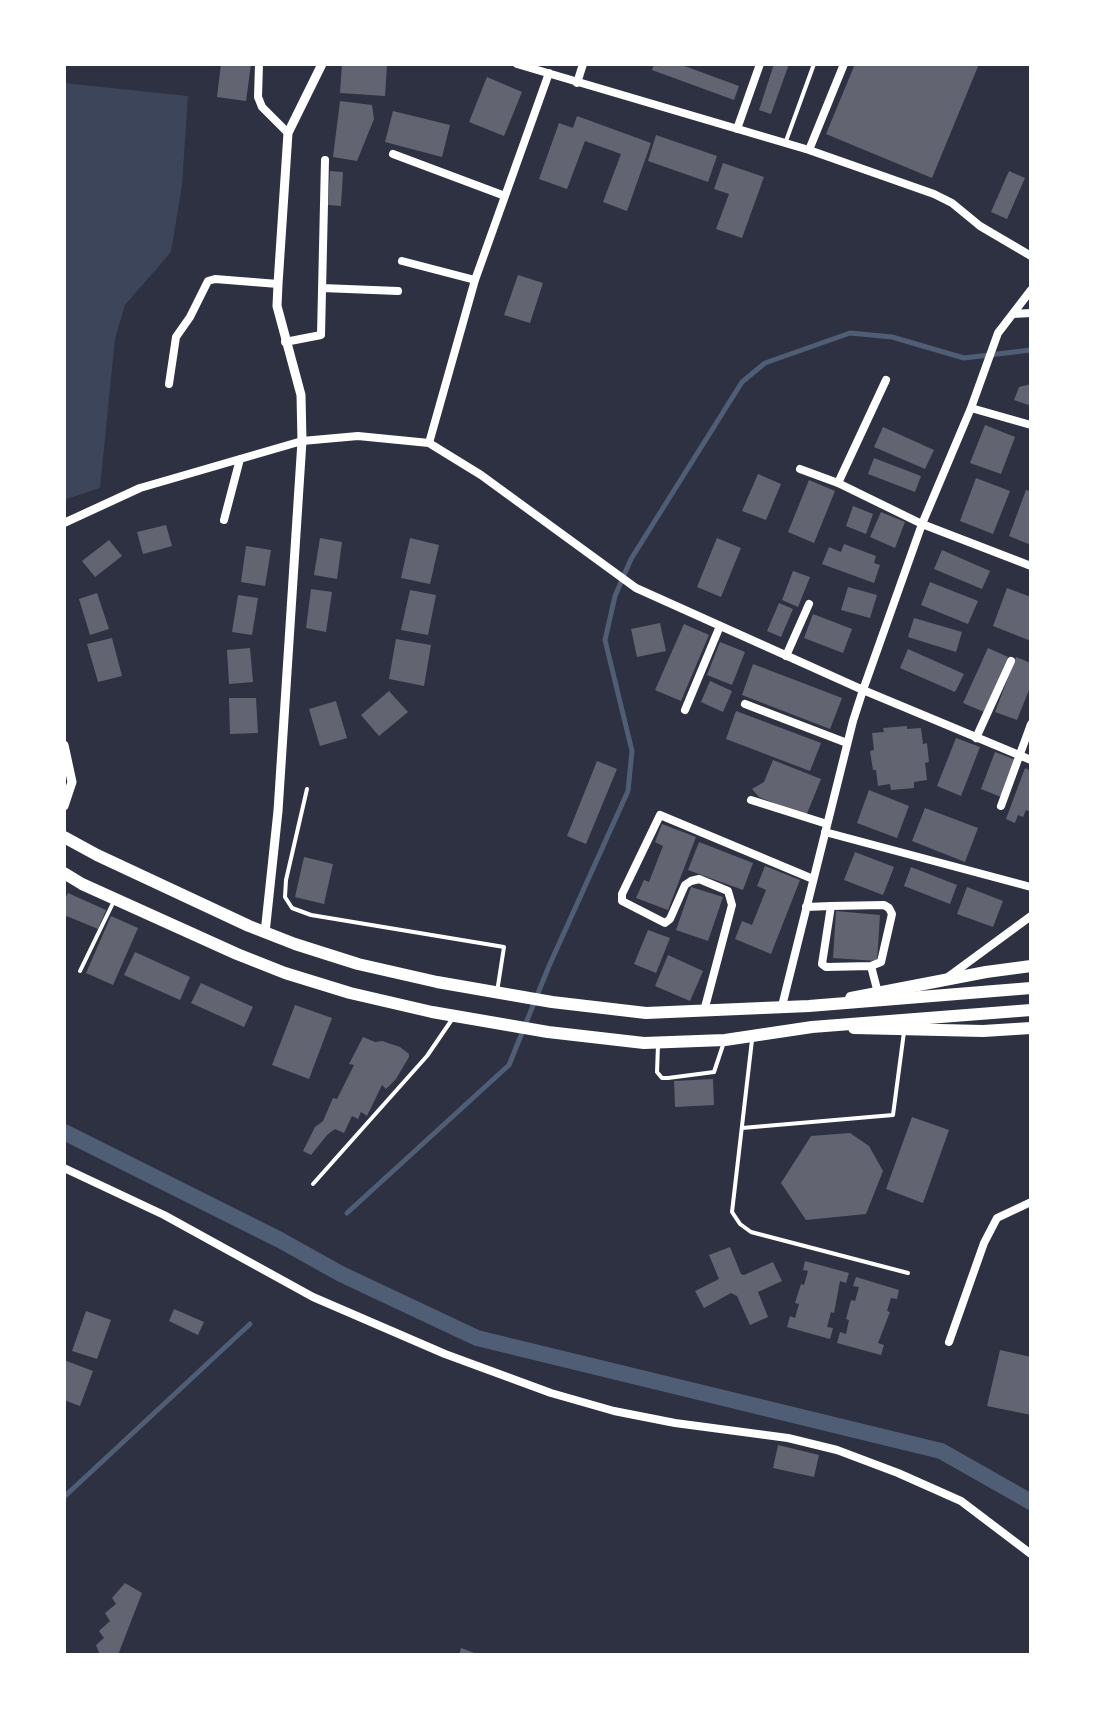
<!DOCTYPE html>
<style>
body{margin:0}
#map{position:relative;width:1095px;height:1719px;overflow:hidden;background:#2d3142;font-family:Figtree,sans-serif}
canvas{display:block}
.frame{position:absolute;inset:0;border:66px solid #fff;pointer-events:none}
</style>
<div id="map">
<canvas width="1095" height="1719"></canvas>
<div class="frame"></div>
</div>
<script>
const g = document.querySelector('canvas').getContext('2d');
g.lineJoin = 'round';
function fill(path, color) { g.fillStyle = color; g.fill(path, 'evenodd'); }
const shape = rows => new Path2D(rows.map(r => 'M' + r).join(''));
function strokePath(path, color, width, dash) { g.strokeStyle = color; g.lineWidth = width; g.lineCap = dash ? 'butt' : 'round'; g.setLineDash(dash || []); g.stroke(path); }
fill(shape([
 [64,83,188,96,182,185,171,252,125,305,115,339,100,488,64,500]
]), '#3c4559');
strokePath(shape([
 [347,1213,509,1065,549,966,628,791,632,751,605,640,615,596,631,559,742,382,765,363,850,333,892,337,964,358,1031,350],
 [64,1497,250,1324]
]), '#4f5d75', 5);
strokePath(shape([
 [64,1132,280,1240,341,1274,477,1338,941,1451,1031,1502]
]), '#4f5d75', 16);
fill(shape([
 [221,64,251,64,246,101,217,97],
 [342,64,387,65,385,96,340,93],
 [654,64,679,64,739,86,734,100,652,70],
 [774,64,789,64,771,114,759,110],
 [855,64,979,64,932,178,826,134],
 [487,77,522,92,504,136,469,122],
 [340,101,372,105,374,119,357,161,333,157],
 [393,111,450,125,442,157,385,142],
 [577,116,651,143,627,211,603,202,621,154,585,141,567,189,539,179,559,123,573,128],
 [656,135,717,156,708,182,648,161],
 [723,163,764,177,742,238,716,229,729,194,714,189],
 [330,171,343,172,341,206,328,205],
 [1009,171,1025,178,1007,219,991,212],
 [518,275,543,283,530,323,504,315],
 [1031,384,1031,406,1014,400,1019,387],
 [985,425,1015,437,1001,474,970,463],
 [883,427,934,450,925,469,874,447],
 [874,458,921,476,915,492,868,474],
 [758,474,781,484,766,520,742,511],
 [976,478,1010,491,993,534,960,521],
 [809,480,835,491,814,543,788,532],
 [1026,490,1031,491,1031,545,1009,536],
 [853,506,873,514,866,534,846,526],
 [881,512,905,522,895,548,870,537],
 [166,525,172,546,143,554,137,532],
 [320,538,342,542,337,579,314,575],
 [410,538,439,545,430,584,401,578],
 [717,538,741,548,721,597,697,587],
 [109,540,122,556,95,577,82,561],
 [844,544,876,556,874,563,880,565,874,583,822,564,829,547,841,552],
 [246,546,271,550,265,586,241,582],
 [942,550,990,571,982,589,934,569],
 [793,571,810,577,798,607,782,600],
 [930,582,978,601,968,624,921,605],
 [848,587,877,595,870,618,841,610],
 [1007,588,1031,597,1031,641,993,626],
 [311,589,332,592,326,632,306,628],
 [410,590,436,595,428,635,401,630],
 [97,593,109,629,90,635,79,599],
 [238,595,258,598,252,635,232,632],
 [779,603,793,609,781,637,767,631],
 [813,614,852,629,843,653,804,638],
 [914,618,962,632,956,652,908,637],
 [660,623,666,651,637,657,631,629],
 [684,624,709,635,681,701,655,690],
 [112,638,122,676,98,682,87,644],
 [396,639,431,645,424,686,389,679],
 [720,642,745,652,732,685,707,675],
 [250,648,253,682,229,684,227,650],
 [988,648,1008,657,984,712,963,703],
 [908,649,964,674,955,692,900,668],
 [1016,657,1031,663,1031,685,1017,720,995,712],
 [753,664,842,698,830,729,742,695],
 [710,681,732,691,723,712,701,702],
 [389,691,408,712,379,736,361,715],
 [229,698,256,698,258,733,230,734],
 [336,701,347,738,320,746,309,709],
 [736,711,821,743,810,771,726,739],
 [907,726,907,729,921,728,923,744,927,743,929,762,925,763,927,780,914,782,914,788,891,790,890,784,878,786,876,770,873,770,870,751,874,750,872,733,884,732,883,728],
 [956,738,980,747,961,796,937,786],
 [995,752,1016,760,1001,797,981,789],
 [773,760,821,779,806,816,759,797,752,789,764,782],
 [597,761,617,769,586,844,567,836],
 [1025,768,1031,771,1031,812,1026,810,1023,817,1018,815,1015,823,1006,819],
 [869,790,909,806,897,838,857,823],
 [925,808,978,828,965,862,912,841],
 [662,824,696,837,668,910,636,898,644,880,649,882,663,846,655,842],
 [699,842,753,863,743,890,688,870],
 [855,852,894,867,883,895,844,880],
 [304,857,333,864,324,904,295,897],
 [765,866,800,880,771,954,735,939,742,921,752,925,766,890,757,886],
 [911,867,957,885,950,904,904,886],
 [691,887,723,897,708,941,676,930],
 [967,887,1003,901,993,927,957,914],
 [68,893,106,910,98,929,64,915,64,901],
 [836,911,880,915,877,961,833,958],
 [111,916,138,928,113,985,86,973],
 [648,930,670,938,656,973,634,964],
 [135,952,190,977,180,1000,124,975],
 [668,955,703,971,690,1001,655,986],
 [201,983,253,1007,244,1027,191,1003],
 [295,1005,332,1018,309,1079,272,1065],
 [363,1037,375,1042,382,1041,400,1047,409,1054,409,1057,396,1079,386,1089,382,1085,367,1116,361,1112,358,1119,352,1116,344,1133,335,1129,327,1135,311,1155,303,1151,315,1127,323,1121,333,1098,337,1099,354,1065,349,1064],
 [713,1079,714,1105,675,1107,674,1081],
 [912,1117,949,1130,923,1203,886,1189],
 [850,1133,869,1146,883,1171,866,1214,806,1220,781,1183,811,1136],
 [730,1247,741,1274,744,1275,773,1262,782,1281,758,1292,768,1317,750,1325,737,1296,731,1293,704,1308,695,1291,719,1279,709,1255],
 [805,1261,849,1273,846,1283,840,1281,834,1313,831,1312,827,1327,833,1328,830,1339,787,1327,790,1316,795,1318,799,1304,795,1303,801,1284,804,1285,808,1271,803,1270],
 [856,1277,899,1290,897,1299,891,1298,887,1311,890,1312,878,1343,884,1345,881,1355,837,1343,840,1332,846,1334,849,1320,846,1319,851,1300,855,1301,859,1287,853,1286],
 [174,1309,204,1322,198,1335,169,1321],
 [86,1311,111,1320,97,1359,72,1351],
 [1000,1350,1031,1357,1031,1415,987,1406],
 [64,1360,93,1371,80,1406,64,1400],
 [778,1445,819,1455,814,1477,773,1468],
 [125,1583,142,1593,118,1655,96,1655,99,1653,96,1645,104,1638,99,1631,110,1621,105,1613,116,1604,112,1598],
 [461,1648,480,1655,459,1655]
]), '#626471');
strokePath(shape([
 [786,141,814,64],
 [307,789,286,880,285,897,292,908,311,915,504,947,497,992],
 [80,971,114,901],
 [752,1040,732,1212,740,1224,751,1232,908,1273],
 [658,1045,657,1072,662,1078,668,1078,714,1072,724,1042],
 [742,1128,893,1115,904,1032],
 [313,1184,427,1056,453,1018]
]), '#fff', 4);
strokePath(shape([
 [259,64,258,97,262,107,288,133],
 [517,64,809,150,934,194,952,203,980,226,1031,256],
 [577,83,583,64],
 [737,129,760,64],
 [809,150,844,64],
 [393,154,505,196],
 [402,261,475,280],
 [322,288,398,291],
 [1013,314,1031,313],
 [285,342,321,335,325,160],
 [169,384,176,337,190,317,208,281,215,279,278,284],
 [971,408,1031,425],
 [429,443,475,280,549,73],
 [800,469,838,483,922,524,1031,566],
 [838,483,886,380],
 [224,520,240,459],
 [64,523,140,488,302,441,358,436,429,443,481,475,636,588,863,690,1031,760],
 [786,656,809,604],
 [745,704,847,743],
 [685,710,720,626],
 [976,738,1011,661],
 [751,800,827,824],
 [1001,806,1031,724],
 [825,832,1031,887],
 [831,906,884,905,889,908,892,914,881,962,871,966,878,993],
 [806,907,831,906,822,964,826,967,871,966],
 [948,977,1031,916],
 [782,1006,853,721,863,690,922,524,971,408,998,333,1031,290],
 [704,1011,732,905,728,891,699,879,691,881,685,885,670,919,665,923,622,901,622,894,660,815,813,879],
 [64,1168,164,1215,313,1297,445,1354,551,1393,614,1411,675,1423,788,1438,837,1450,898,1473,961,1501,1031,1554],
 [949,1342,984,1243,997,1218,1031,1202]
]), '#fff', 8);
strokePath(shape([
 [64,745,72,782,64,806],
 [265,933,278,811,302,441,301,395,277,306,278,284,288,133,322,64]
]), '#fff', 9);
strokePath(shape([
 [851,998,986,972,1031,966],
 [854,1028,983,1031,1031,1028]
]), '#fff', 12);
strokePath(shape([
 [64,837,97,855,249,926,295,944,358,964,437,982,552,1002,646,1013,809,1006,1031,988],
 [64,873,82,884,237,954,285,973,350,993,432,1012,548,1032,644,1043,725,1040,812,1027,1031,1010]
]), '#fff', 12);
</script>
